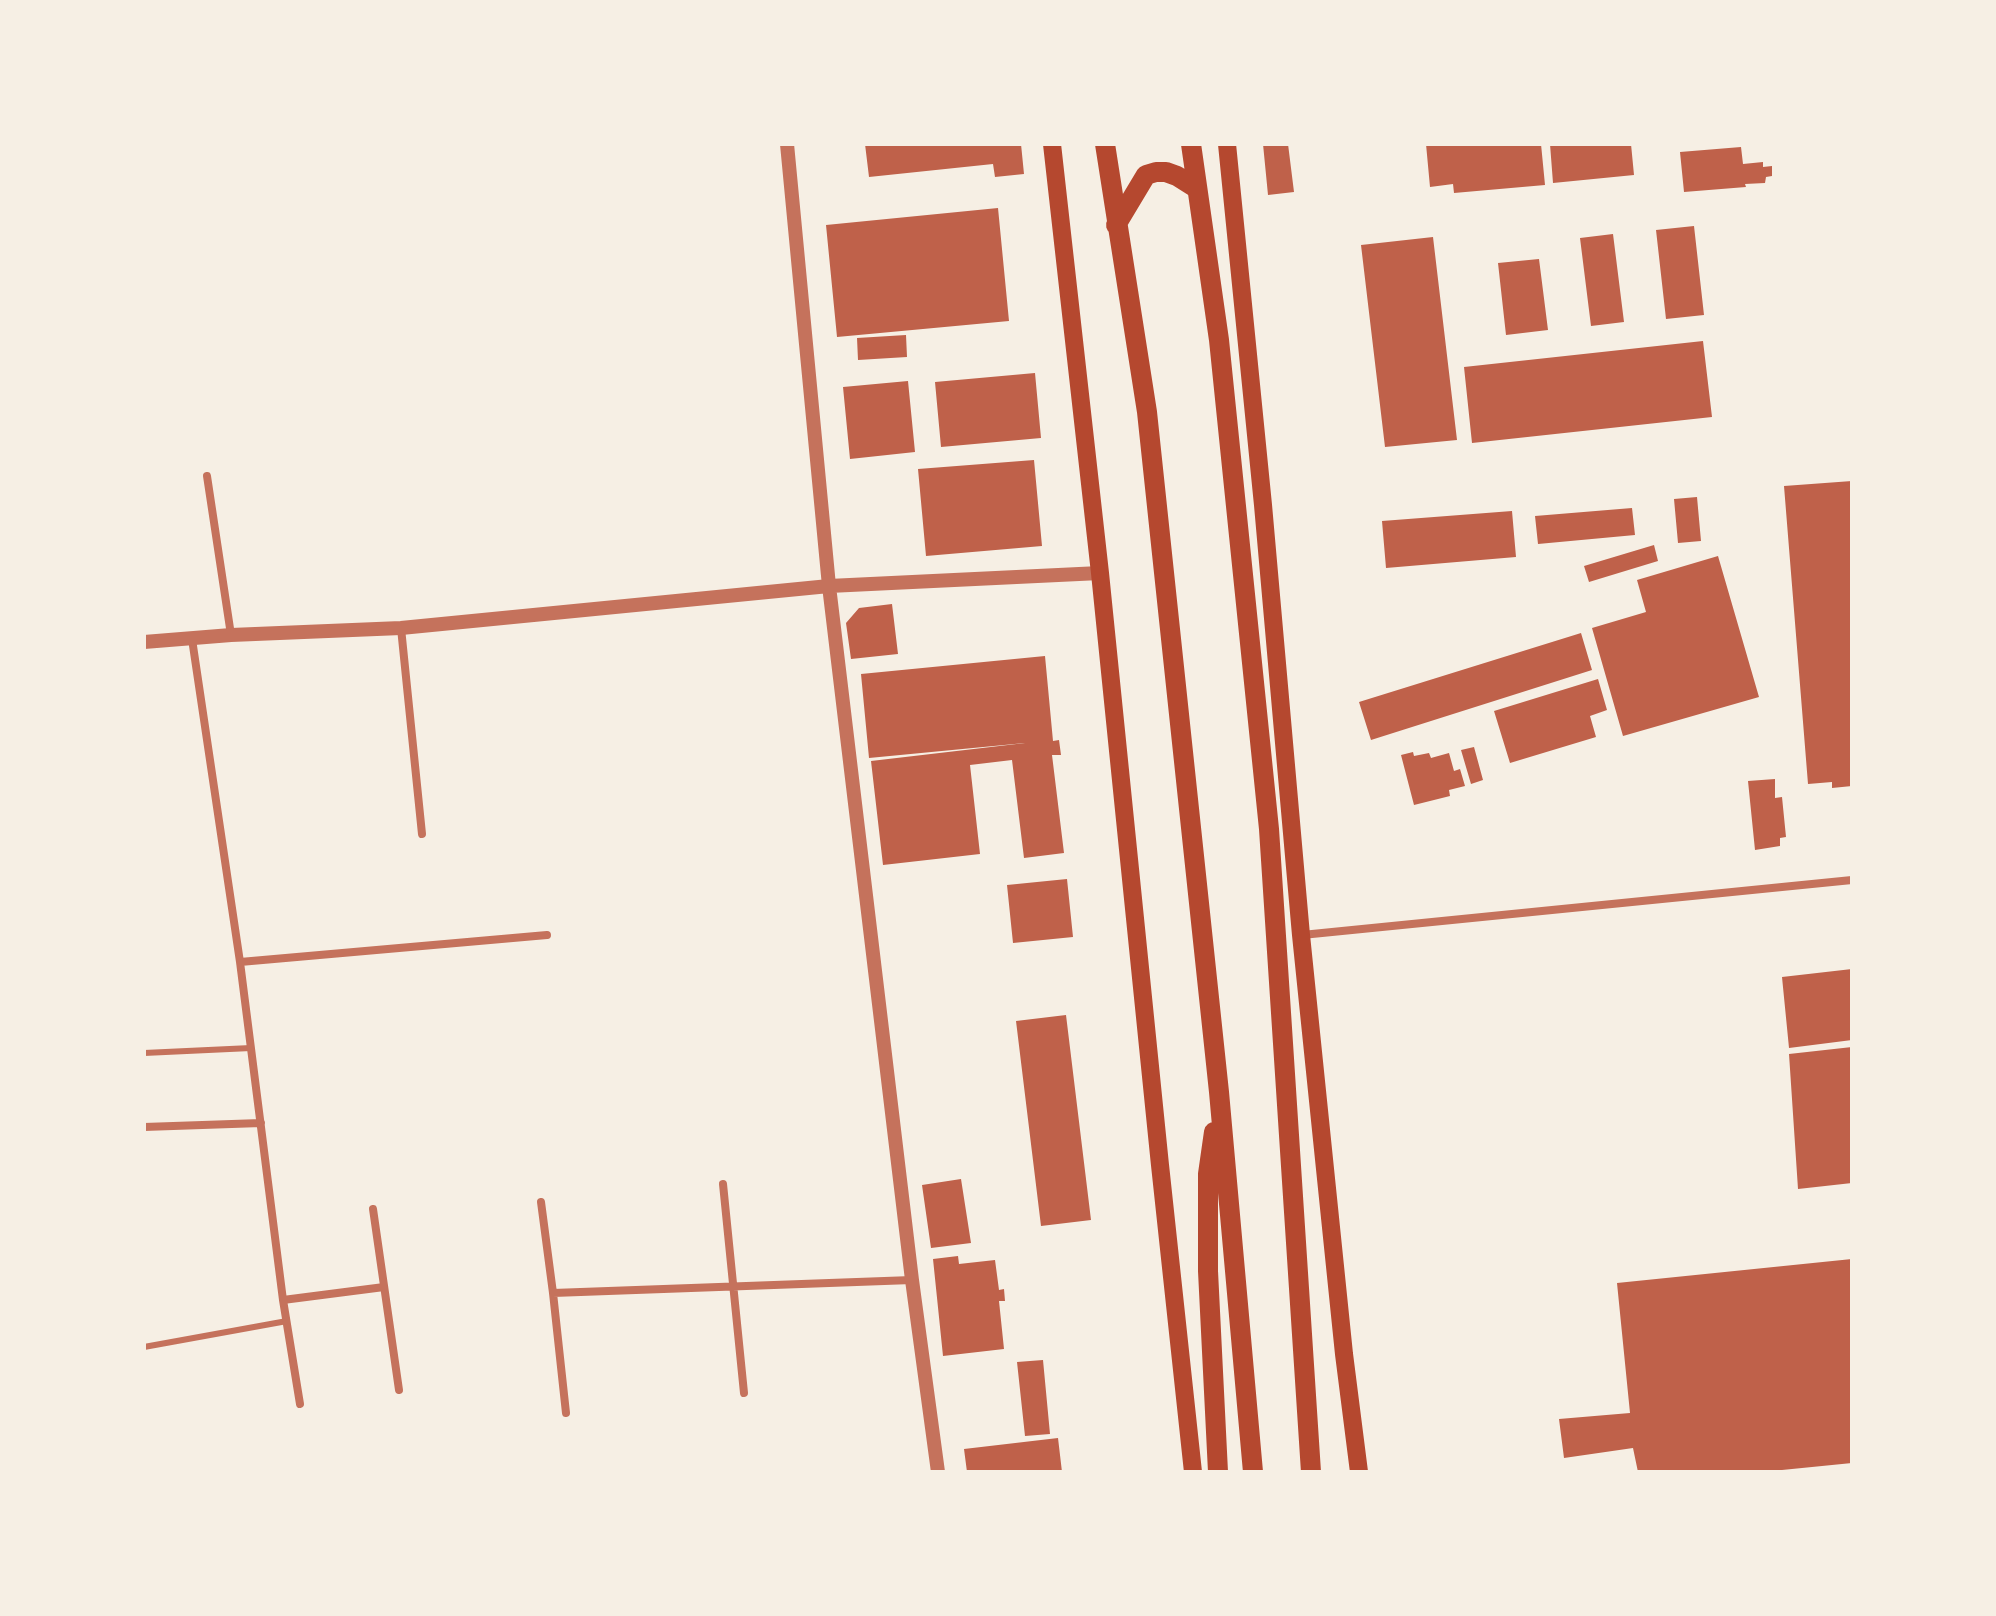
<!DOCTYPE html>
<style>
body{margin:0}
#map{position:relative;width:1996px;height:1616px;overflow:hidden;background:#f6efe4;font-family:Manrope,sans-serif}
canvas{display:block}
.frame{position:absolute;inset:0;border:146px solid #f6efe4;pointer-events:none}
</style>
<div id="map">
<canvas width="1996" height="1616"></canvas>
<div class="frame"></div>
</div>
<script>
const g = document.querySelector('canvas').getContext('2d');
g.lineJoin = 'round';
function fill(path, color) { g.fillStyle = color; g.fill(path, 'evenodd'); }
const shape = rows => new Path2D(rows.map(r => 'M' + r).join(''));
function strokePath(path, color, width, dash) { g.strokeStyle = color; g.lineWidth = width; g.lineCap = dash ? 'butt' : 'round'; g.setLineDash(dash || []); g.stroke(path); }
fill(shape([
 [865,144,1021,144,1024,174,995,177,993,164,869,177],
 [1263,144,1288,144,1294,192,1268,195],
 [1426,144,1541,144,1545,185,1454,193,1453,184,1430,187],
 [1550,144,1631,144,1634,175,1553,183],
 [1741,147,1743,164,1763,162,1763,167,1772,166,1772,176,1766,177,1765,183,1745,184,1746,187,1684,192,1680,152],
 [998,208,1009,321,837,337,826,225],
 [1694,226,1704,315,1666,319,1656,230],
 [1613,234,1624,322,1591,326,1580,238],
 [1433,237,1457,440,1385,447,1361,245],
 [1539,259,1548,330,1506,335,1498,263],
 [906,335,907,357,858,360,857,338],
 [1703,341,1712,417,1472,443,1464,367],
 [1035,373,1041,438,941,447,935,382],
 [908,381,915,452,850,459,843,387],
 [1034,460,1042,546,926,556,918,469],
 [1852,481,1852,786,1832,788,1832,782,1808,784,1784,486],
 [1697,497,1701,541,1678,543,1674,499],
 [1632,508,1635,535,1538,544,1535,516],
 [1512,511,1516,557,1386,568,1382,521],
 [1654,545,1658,561,1589,582,1584,566],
 [1718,556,1759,697,1623,736,1592,628,1646,612,1637,580],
 [892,604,898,654,851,659,846,623,859,608],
 [1581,633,1592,670,1371,740,1359,702],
 [1045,656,1053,741,1059,740,1061,755,1052,755,1064,853,1024,858,1012,760,970,765,980,854,883,865,871,761,1025,743,869,758,861,674],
 [1598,679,1607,710,1590,716,1596,737,1510,763,1494,711],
 [1474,747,1483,780,1471,784,1461,750],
 [1413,752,1414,756,1429,753,1431,758,1449,753,1454,771,1460,769,1465,786,1449,790,1450,796,1414,805,1401,755],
 [1775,779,1775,798,1782,797,1786,837,1780,838,1780,846,1755,850,1748,781],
 [1067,879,1073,937,1013,943,1007,885],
 [1852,969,1852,1040,1789,1048,1782,977],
 [1066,1015,1091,1220,1041,1226,1016,1021],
 [1852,1047,1852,1183,1798,1189,1789,1054],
 [961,1179,971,1243,931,1248,922,1185],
 [958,1256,959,1264,995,1260,999,1290,1004,1289,1005,1301,999,1301,1004,1349,943,1356,933,1259],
 [1852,1259,1852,1463,1762,1472,1638,1472,1633,1448,1564,1458,1559,1419,1630,1413,1617,1283],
 [1043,1360,1050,1434,1025,1436,1017,1362],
 [1058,1438,1062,1472,967,1472,964,1449]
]), '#bf614a');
strokePath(shape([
 [144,1053,251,1048],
 [144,1347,287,1321]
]), '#c5725c', 6);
strokePath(shape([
 [207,476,231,635],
 [401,628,422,834],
 [192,639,240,962,283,1300,300,1404],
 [1302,935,1852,880],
 [240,962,547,935],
 [144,1127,261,1123],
 [723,1184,744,1393],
 [541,1202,553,1293,566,1413],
 [373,1209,399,1390],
 [553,1293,912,1280],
 [283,1300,384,1287]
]), '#c5725c', 8);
strokePath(shape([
 [787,144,829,586,912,1280,938,1472],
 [144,642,231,635,401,628,829,586,1100,573]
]), '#c5725c', 14);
strokePath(shape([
 [1052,144,1100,573,1160,1165,1193,1472],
 [1227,144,1263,505,1301,935,1344,1354,1359,1472]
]), '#b5482f', 18);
strokePath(shape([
 [1105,144,1147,412,1219,1092,1253,1472],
 [1191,144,1219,340,1269,829,1311,1472],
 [1116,225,1146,175,1156,172,1166,172,1177,176,1196,188],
 [1214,1132,1208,1174,1208,1271,1218,1472]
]), '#b5482f', 20);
</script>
